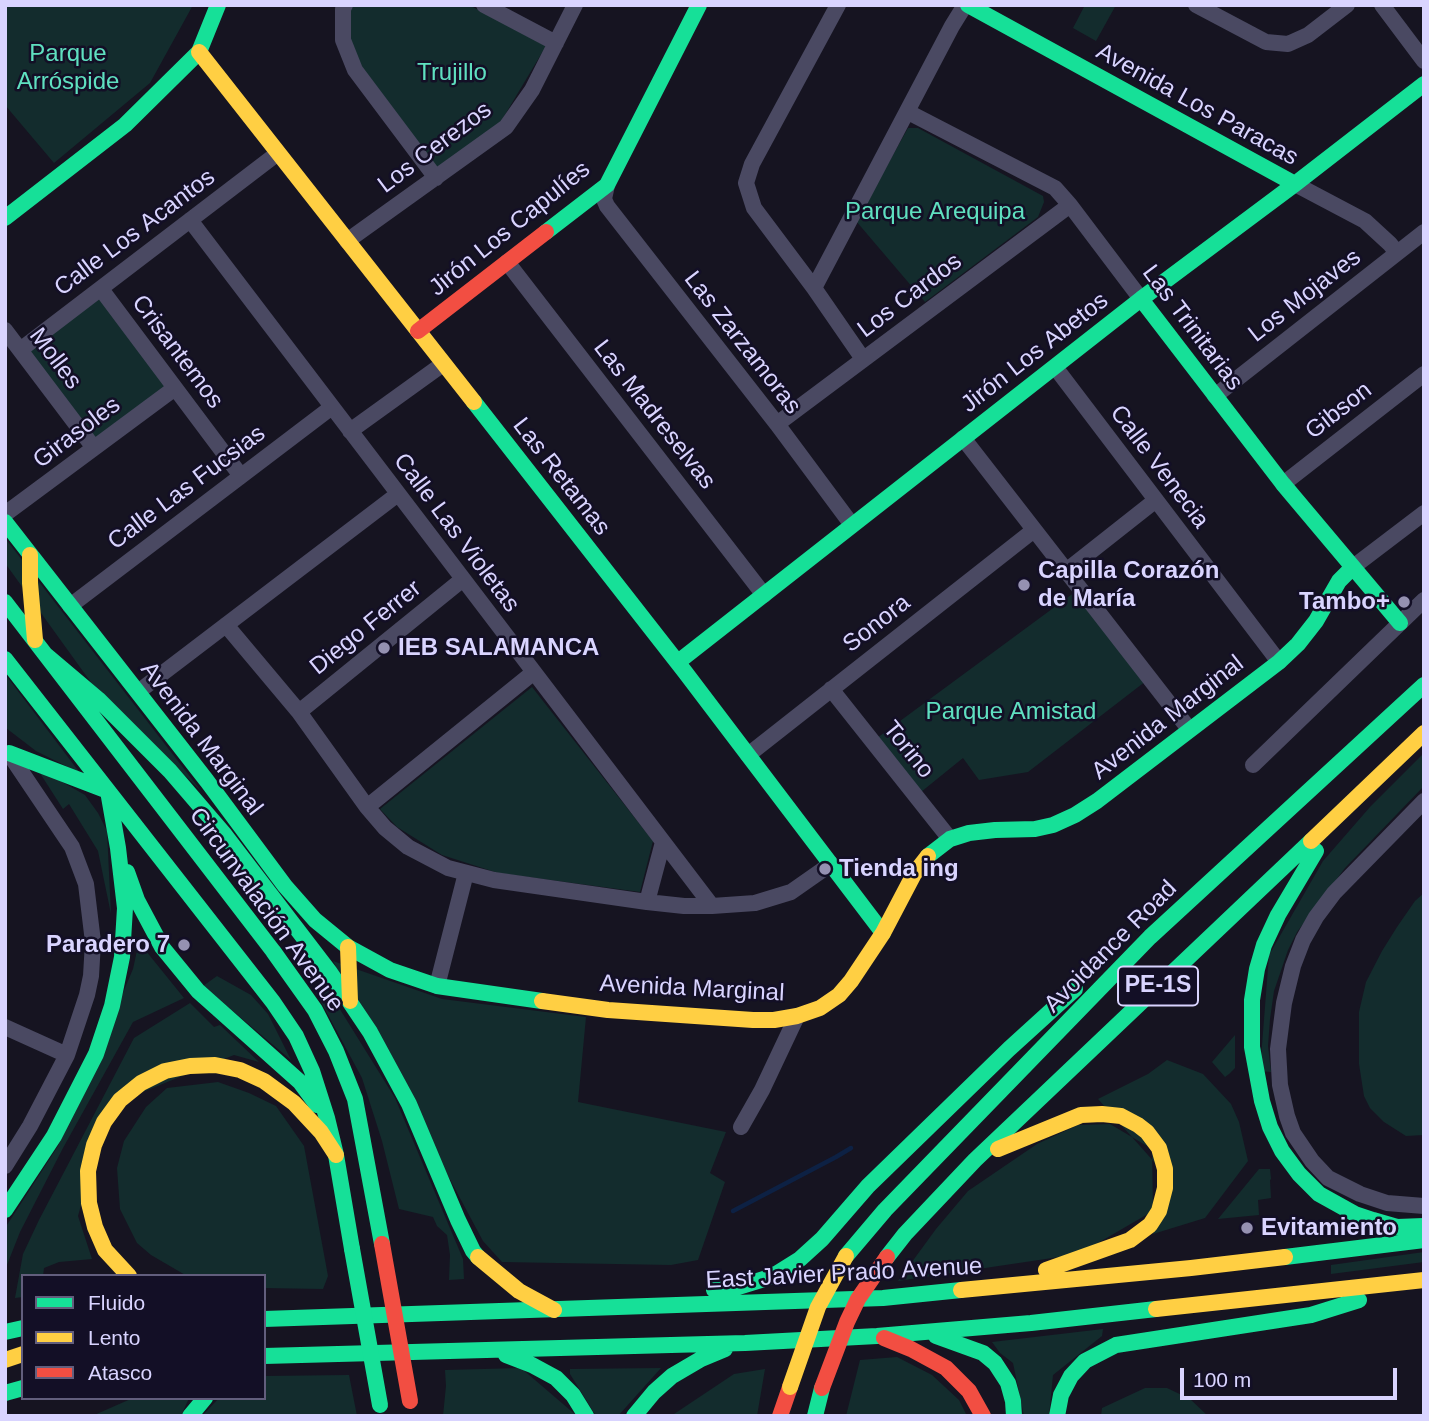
<!DOCTYPE html>
<meta charset="utf-8">
<style>
body{margin:0}
#map{position:relative;width:1429px;height:1421px;overflow:hidden;background:#161421;font-family:Arial,sans-serif}
canvas{display:block}
.frame{position:absolute;inset:0;border:7px solid #d9d4ff;pointer-events:none}
.legend{position:absolute;left:21px;top:1274px;width:245px;height:126px;box-sizing:border-box;background:#130f26;border:2px solid #625e7d;margin:0;padding:9px 12px;list-style:none;font-size:21px;color:#d9d4ff}
.legend li{display:flex;align-items:center;gap:14px;height:35px}
.legend b{width:35px;border:2px solid #625e7d}
.scale{position:absolute;left:1180px;top:1368px;width:217px;height:32px;box-sizing:border-box;border:4px solid #d9d4ff;border-top:0;padding-left:9px;font-size:21px;line-height:24px;white-space:nowrap;color:#d9d4ff;-webkit-text-stroke:5px #130f26;paint-order:stroke}
</style>
<div id="map">
<canvas width="1429" height="1421"></canvas>
<div class="frame"></div>
<ul class="legend">
<li><b style="height:9px;background:#16e098"></b>Fluido</li>
<li><b style="height:9px;background:#ffcf43"></b>Lento</li>
<li><b style="height:9px;background:#f24e42"></b>Atasco</li>
</ul>
<div class="scale">100 m</div>
</div>
<script>
const g = document.querySelector('canvas').getContext('2d');
g.lineJoin = 'round';
function fill(path, color) { g.fillStyle = color; g.fill(path, 'evenodd'); }
const shape = rows => new Path2D(rows.map(r => 'M' + r).join(''));
function strokePath(path, color, width, dash) { g.strokeStyle = color; g.lineWidth = width; g.lineCap = dash ? 'butt' : 'round'; g.setLineDash(dash || []); g.stroke(path); }
function write(font, color, halo, rows, align = 'center') {
  g.font = font + ' Arial,sans-serif'; g.lineWidth = 5; g.setLineDash([]); g.textBaseline = 'middle'; g.strokeStyle = halo; g.fillStyle = color; for (const [text, x, y, turn = 0] of rows) {
    g.save(); g.translate(x, y); g.rotate((+turn || 0) * Math.PI / 180); g.textAlign = isNaN(turn) ? turn : align; if (halo) g.strokeText(text, 0, 0); g.fillText(text, 0, 0); g.restore();
  }
}
fill(shape([
 [5,5,193,5,150,83,54,163,5,105],
 [350,5,469,5,546,46,500,123,438,169,360,64,348,38],
 [1085,5,1116,5,1096,41,1073,28],
 [908,128,918,128,1043,196,1044,202,1038,217,925,302,856,221],
 [99,296,170,388,94,444,25,350],
 [5,538,202,792,95,688,5,563],
 [1075,592,1146,681,1028,772,979,780,963,758,921,792,877,738],
 [5,674,80,773,36,751,6,728],
 [532,687,653,841,640,892,498,873,442,855,397,827,380,809],
 [1424,753,1424,786,1345,868,1297,932,1288,950,1274,991,1270,1019,1268,1046,1271,1072,1260,1071,1269,955,1323,861,1370,807],
 [36,767,85,795,98,813,107,831,111,914,98,851,69,804,63,809],
 [1424,893,1424,1135,1406,1136,1384,1122,1370,1108,1364,1096,1359,1064,1359,1012,1366,982,1382,951,1397,927,1415,901],
 [138,946,146,951,184,998,133,1022,63,1148,20,1232,5,1270,5,1228,58,1146,133,969],
 [333,961,442,999,586,1017,578,1102,726,1132,710,1173,725,1182,698,1260,671,1265,502,1262,483,1241],
 [217,976,251,995,268,1014,291,1060,203,986],
 [323,982,395,1098,463,1259,464,1279,449,1280,450,1255,447,1235,437,1226,433,1217,399,1209,382,1141,362,1078,314,989],
 [190,1003,214,1027,220,1025,259,1062,234,1055,108,1106,78,1216,92,1259,59,1262,44,1268,43,1276,23,1276,23,1297,15,1298,23,1254,39,1220,134,1038],
 [1235,1035,1235,1068,1229,1074,1225,1077,1212,1062],
 [1167,1060,1203,1074,1231,1104,1239,1122,1248,1161,1205,1218,1153,1234,1173,1183,1098,1099,1148,1074],
 [218,1082,249,1093,276,1106,304,1146,328,1276,323,1289,264,1288,264,1276,187,1276,151,1255,137,1243,120,1209,117,1168,124,1141,146,1107,167,1088],
 [1110,1124,1152,1149,1153,1211,1079,1254,898,1281,936,1229,968,1191,1037,1144,1078,1125],
 [1259,1169,1270,1169,1271,1179,1270,1180,1271,1198,1258,1200,1259,1215,1218,1219],
 [1424,1252,1424,1262,1331,1274,1331,1265],
 [1103,1329,1102,1336,1053,1375,1049,1416,1024,1416,1013,1363,1000,1353,992,1342],
 [897,1357,932,1375,959,1400,967,1416,846,1416,860,1360],
 [521,1368,577,1416,443,1416,446,1386,445,1370],
 [661,1368,618,1416,596,1416,570,1374,570,1369],
 [765,1369,757,1416,671,1416,734,1374],
 [349,1375,357,1416,202,1416,219,1398,264,1398,264,1376],
 [1145,1388,1167,1388,1190,1399,1208,1416,1101,1416,1102,1408],
 [133,1398,189,1398,181,1416,92,1416]
]), '#132c2d');
strokePath(shape([
 [733,1211,836,1157,851,1148]
]), '#0d2144', 4.5);
strokePath(shape([
 [345,5,343,9,343,40,355,70,436,178],
 [484,5,556,43],
 [838,5,752,164,746,183,754,208,814,288,863,359],
 [1196,5,1266,42,1288,44,1308,35,1347,5],
 [1382,5,1424,61],
 [908,112,1055,188,1070,205,1141,299],
 [1295,184,1365,221,1390,244,1397,253],
 [607,185,604,199,607,206,777,424,852,525],
 [190,220,712,906],
 [347,241,506,127,532,90,575,5],
 [507,262,764,595],
 [814,288,952,26,965,5],
 [101,289,241,476],
 [5,330,94,448],
 [20,350,278,153],
 [1055,367,1279,662],
 [1215,396,1424,232],
 [777,424,1070,205],
 [350,431,443,364],
 [963,438,1189,729],
 [1283,484,1424,374],
 [5,514,175,388],
 [1353,567,1424,513],
 [1066,571,1156,500],
 [70,606,332,407],
 [226,625,299,712,367,807,385,828,408,847,448,868,494,880,647,902,684,906,712,906,755,903,791,892,831,864],
 [831,689,950,839],
 [138,692,398,494],
 [299,712,463,579],
 [748,755,1034,530],
 [1253,765,1424,600],
 [1424,801,1334,893,1316,917,1303,940,1293,966,1284,1003,1278,1049,1280,1085,1287,1116,1293,1133,1312,1161,1328,1178,1360,1194,1387,1203,1424,1206],
 [367,807,534,672],
 [647,902,663,842],
 [437,986,466,873],
 [5,1027,67,1055],
 [741,1127,762,1090,797,1016],
 [5,1166,30,1126,67,1055,87,995,91,976,93,942,86,884,72,847,10,755]
]), '#4a4962', 16);
strokePath(shape([
 [968,5,1295,184],
 [5,218,125,125,199,52,218,5],
 [546,232,607,185,699,5],
 [1141,299,1283,484,1400,623],
 [474,402,685,672,883,933],
 [5,522,207,781,285,886,315,920,348,947,390,970,437,986,542,1001],
 [5,602,273,951,315,1010,336,1051,355,1099,382,1244],
 [46,655,98,699,170,771,225,835,329,971,370,1032,409,1104,458,1220,473,1251,478,1257],
 [5,659,273,1002,296,1036,312,1071,327,1118,336,1155,352,1249],
 [678,662,1141,299,1295,184,1424,84],
 [9,753,108,791],
 [1316,851,1278,915,1264,945,1257,969,1252,1000,1252,1047,1262,1101,1270,1127,1282,1151,1299,1174,1319,1194,1355,1214,1373,1220,1397,1227,1424,1226],
 [928,856,950,839,969,833,995,830,1035,829,1053,825,1075,815,1097,801,1279,662,1298,644,1316,621,1339,581,1353,567],
 [127,872,137,900,162,947,198,991,300,1082,317,1105],
 [5,1210,54,1136,96,1054,112,1006,122,957,125,908,118,848,108,791],
 [846,1256,885,1210,1150,937,1424,685],
 [887,1257,905,1234,975,1160,1311,841],
 [1285,1257,1424,1240],
 [714,1290,738,1287,764,1279,776,1274,800,1259,822,1239,868,1186,1009,1049,1075,989],
 [264,1319,883,1298,961,1290],
 [5,1332,23,1328],
 [936,1336,983,1353,995,1363,1008,1383,1013,1401,1014,1416],
 [506,1355,532,1365,556,1378,573,1395,586,1416],
 [264,1356,745,1343,877,1336,1031,1323,1156,1309],
 [5,1393,23,1388],
 [190,1416,205,1398],
 [634,1416,654,1392,672,1376,701,1359,725,1349],
 [815,1416,822,1388],
 [1057,1416,1061,1395,1071,1376,1085,1361,1116,1345,1311,1315,1359,1300]
]), '#16e098', 16);
strokePath(shape([
 [199,52,474,402],
 [30,555,30,583,35,640],
 [1311,841,1424,733],
 [348,947,350,1001],
 [542,1001,608,1010,753,1020,774,1020,797,1016,820,1008,839,995,851,981,883,933,914,874,928,856],
 [998,1149,1081,1115,1102,1114,1121,1116,1138,1125,1147,1132,1159,1148,1165,1169,1165,1188,1159,1211,1150,1225,1130,1240,1046,1270],
 [478,1257,519,1291,554,1310],
 [129,1276,105,1250,95,1227,89,1203,88,1171,94,1145,104,1122,120,1100,141,1083,165,1071,190,1066,215,1065,240,1070,264,1081,294,1103,321,1132,336,1155],
 [961,1290,1191,1268,1285,1257],
 [1156,1309,1424,1280],
 [5,1360,23,1354]
]), '#ffcf43', 16);
strokePath(shape([
 [418,331,546,232],
 [884,1338,911,1349,946,1368,969,1391,983,1416],
 [780,1416,790,1387]
]), '#f24e42', 16);
strokePath(shape([
 [352,1249,380,1405]
]), '#16e098', 16);
strokePath(shape([
 [790,1387,818,1307,846,1256]
]), '#ffcf43', 16);
strokePath(shape([
 [382,1244,410,1401],
 [822,1388,847,1322,858,1299,887,1257]
]), '#f24e42', 16);
for (const [x, y, r, color] of [
 [1024,585,7,"#9591b1"],
 [1404,602,7,"#9591b1"],
 [384,648,7,"#9591b1"],
 [825,869,7,"#9591b1"],
 [184,945,7,"#9591b1"],
 [1247,1228,7,"#9591b1"]
]) { const dot = new Path2D(); dot.arc(x, y, r, 0, 2 * Math.PI); g.fillStyle = color; g.fill(dot); strokePath(dot, '#130f26', 2.5); }
for (const [x, y, w] of [
 [1158,986,80]
]) { const box = new Path2D(); box.roundRect(x - w / 2, y - 19.5, w, 39, 5); g.fillStyle = '#130f26'; g.fill(box); strokePath(box, '#d9d4ff', 2); }
write('bold 23px', '#d9d4ff', null, [
 ["PE-1S",1158,986]
]);
write('24px', '#5fe0c0', '#130f26', [
 ["Parque",68,54],
 ["Arróspide",68,82],
 ["Trujillo",452,73],
 ["Parque Arequipa",935,212],
 ["Parque Amistad",1011,712]
]);
write('24px', '#d9d4ff', '#130f26', [
 ["Avenida Los Paracas",1197,105,29],
 ["Los Cerezos",435,148,-37],
 ["Jirón Los Capulíes",510,229,-39],
 ["Calle Los Acantos",135,233,-37],
 ["Los Cardos",910,296,-37],
 ["Los Mojaves",1305,296,-38],
 ["Las Trinitarias",1192,328,53],
 ["Las Zarzamoras",742,343,52],
 ["Crisantemos",177,352,53],
 ["Jirón Los Abetos",1035,353,-38],
 ["Molles",55,359,53],
 ["Gibson",1339,411,-38],
 ["Las Madreselvas",654,415,52],
 ["Girasoles",77,433,-37],
 ["Calle Venecia",1159,467,53],
 ["Las Retamas",561,477,52],
 ["Calle Las Fucsias",187,488,-37],
 ["Calle Las Violetas",456,533,53],
 ["Sonora",877,624,-38],
 ["Diego Ferrer",366,628,-39],
 ["Avenida Marginal",1168,718,-38],
 ["Avenida Marginal",201,739,53],
 ["Torino",908,750,51],
 ["Circunvalación Avenue",266,910,54],
 ["Avoidance Road",1111,947,-45],
 ["Avenida Marginal",692,989,3],
 ["East Javier Prado Avenue",844,1274,-3]
]);
write('bold 24px', '#d9d4ff', '#130f26', [
 ["Capilla Corazón",1038,571],
 ["de María",1038,599],
 ["Tambo+",1390,602,"right"],
 ["IEB SALAMANCA",398,648],
 ["Tienda ing",839,869],
 ["Paradero 7",170,945,"right"],
 ["Evitamiento",1261,1228]
], 'left');
</script>
